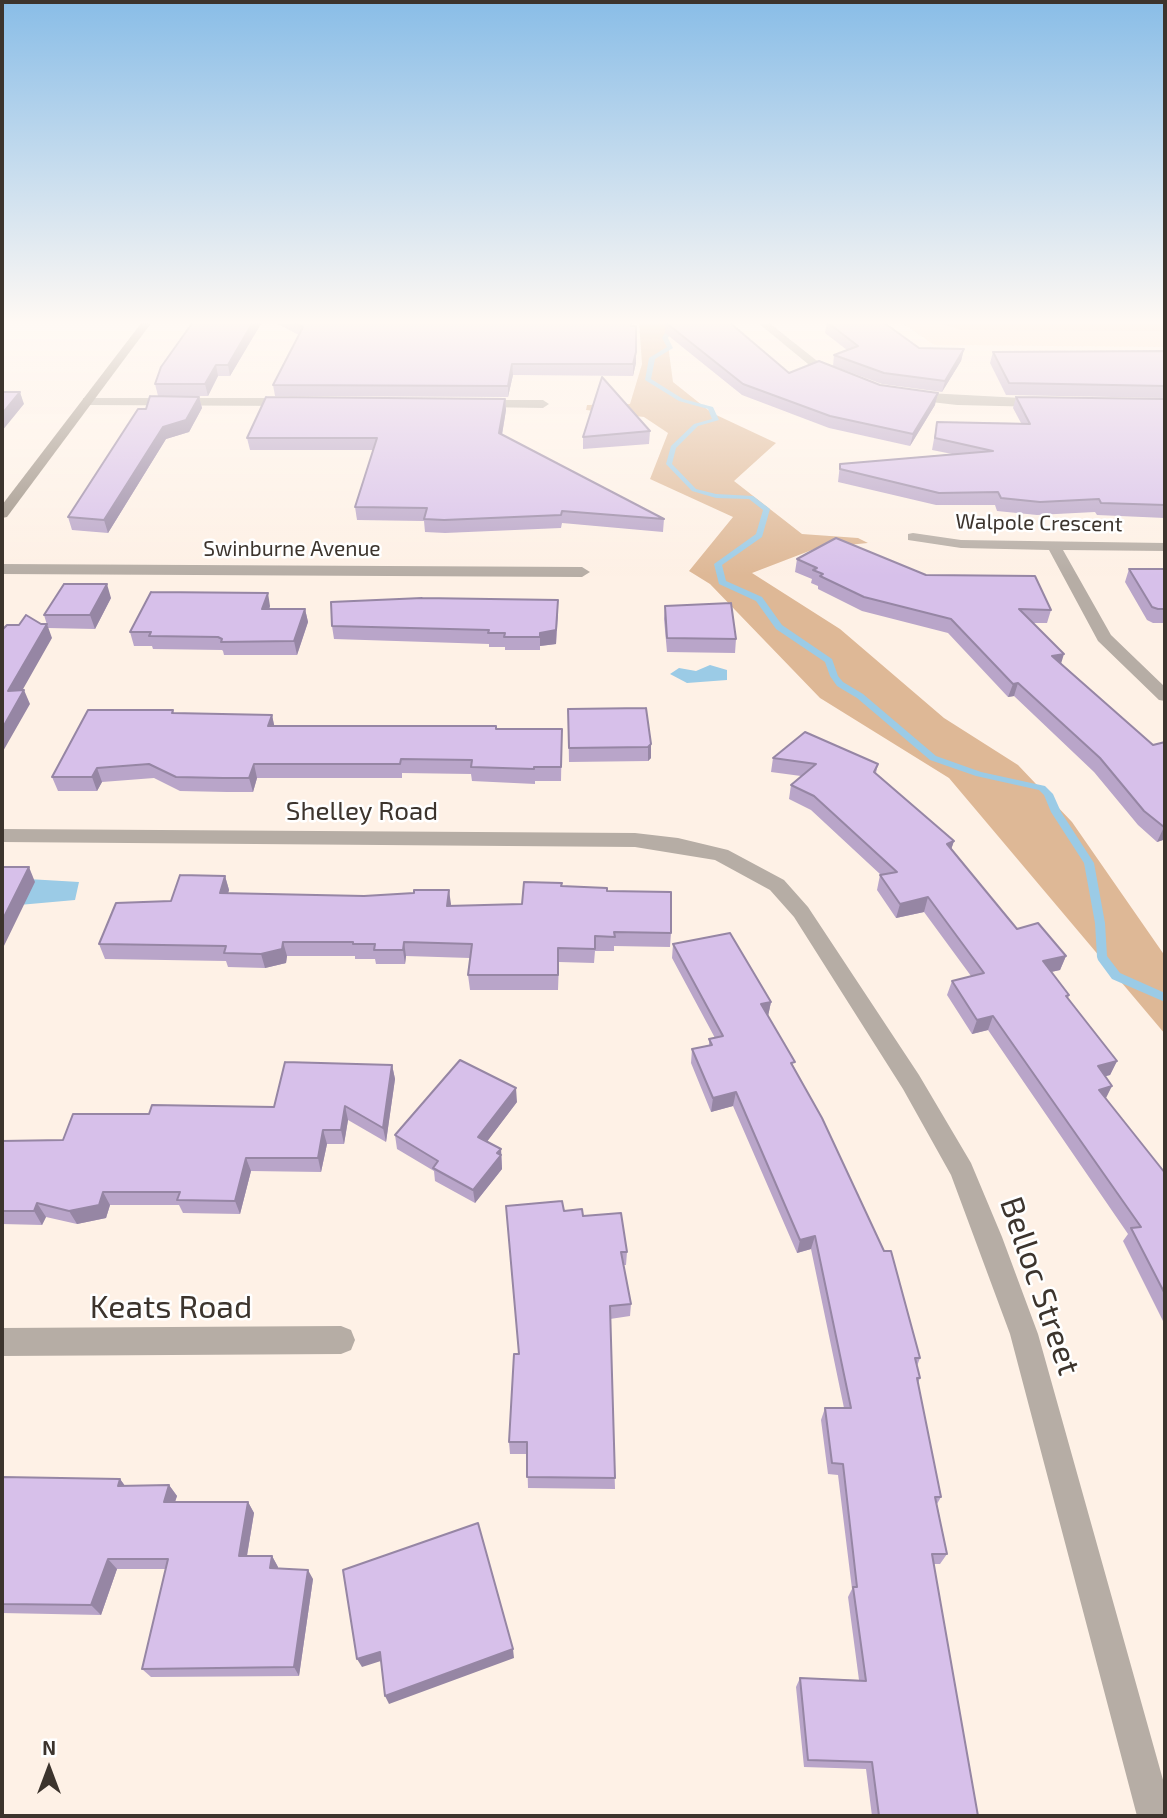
<!DOCTYPE html>
<style>
body{margin:0}
#map{position:relative;width:1167px;height:1818px;overflow:hidden;background:#fef1e6;font-family:"Exo 2",sans-serif}
canvas{display:block}
.frame{position:absolute;inset:0;border:4px solid #3c342d;pointer-events:none}
.north{position:absolute;left:14px;top:1734px;width:70px;height:70px;-webkit-text-stroke:5px #fff;paint-order:stroke;rotate:0deg;font-size:19px;font-weight:700;line-height:28px;text-align:center;color:#3c342d}
.north::after{content:'';display:block;margin:auto;width:24px;height:32px;background:#3c342d;clip-path:polygon(50% 0,100% 100%,50% 72%,0 100%)}
</style>
<div id="map">
<canvas width="1167" height="1818"></canvas>
<div class="frame"></div>
<div class="north">N</div>
</div>
<script>
const g = document.querySelector('canvas').getContext('2d');
g.lineJoin = 'round';
function fill(path, color) { g.fillStyle = color; g.fill(path, 'evenodd'); }
const shape = rows => new Path2D(rows.map(r => 'M' + r).join(''));
function strokePath(path, color, width, dash) { g.strokeStyle = color; g.lineWidth = width; g.lineCap = dash ? 'butt' : 'round'; g.setLineDash(dash || []); g.stroke(path); }
function write(font, color, halo, rows, align = 'center') {
  g.font = font + ' "Exo 2",sans-serif'; g.lineWidth = 5; g.setLineDash([]); g.textBaseline = 'middle'; g.strokeStyle = halo; g.fillStyle = color; for (const [text, x, y, turn = 0] of rows) {
    g.save(); g.translate(x, y); g.rotate((+turn || 0) * Math.PI / 180); g.textAlign = isNaN(turn) ? turn : align; if (halo) g.strokeText(text, 0, 0); g.fillText(text, 0, 0); g.restore();
  }
}
fill(shape([
 [901,322,1165,322,1165,347,934,345]
]), '#fde2cb');
fill(shape([
 [935,322,1165,322,1165,331,961,330]
]), '#f1cba9');
fill(shape([
 [639,322,665,322,673,382,712,413,776,443,734,481,802,534,858,538,868,543,817,548,752,573,840,629,944,718,1018,765,1072,822,1165,956,1165,1034,949,778,820,698,710,584,689,571,733,517,650,479,668,433,644,417,586,410,587,405,630,404,642,364]
]), '#deb896');
fill(shape([
 [710,665,727,670,727,680,687,683,670,674,679,668,696,671],
 [28,879,79,882,75,900,19,905]
]), '#9bcbe6');
fill(shape([
 [666,322,672,322,675,326,668,338,673,348,655,359,651,379,683,399,713,407,719,420,698,426,676,448,672,464,696,489,716,494,753,496,770,509,762,537,722,565,726,581,762,597,782,625,832,659,838,676,843,682,863,694,936,756,981,772,1045,786,1053,794,1061,812,1094,863,1105,923,1107,956,1120,973,1165,993,1165,1002,1112,979,1098,960,1097,957,1095,923,1084,863,1051,812,1044,795,1039,790,976,776,930,760,857,698,837,686,830,676,825,662,776,629,756,601,719,584,714,564,756,534,763,510,749,499,716,498,692,491,666,464,671,446,694,424,712,419,708,409,679,401,645,380,649,358,667,347,662,338,669,326,666,322]
]), '#9bcbe6');
fill(shape([
 [757,322,768,322,816,360,844,375,834,377,808,364,757,322],
 [909,392,1041,399,1047,403,1041,407,957,405,905,399,903,396,909,392],
 [83,398,292,398,298,402,292,406,87,405,83,404,83,398],
 [475,400,543,400,549,404,543,408,479,407,475,406,475,400],
 [913,533,961,540,1165,543,1165,551,1063,550,1111,635,1165,687,1165,701,1159,700,1098,641,1049,550,961,548,908,540,908,534,913,533],
 [2,564,582,567,590,572,582,577,2,574,2,564],
 [2,829,635,833,678,838,728,850,784,880,808,907,919,1075,971,1163,1002,1237,1038,1334,1165,1787,1165,1816,1137,1816,1010,1334,951,1175,903,1089,794,917,770,890,715,860,635,847,2,842,2,829],
 [341,1326,351,1330,355,1340,351,1350,341,1354,2,1356,2,1328,341,1326]
]), '#b6ada5');
fill(shape([
 [142,322,152,322,7,517,2,518,2,505,142,322]
]), '#978b7f');
fill(shape([
 [193,322,262,322,230,376,218,376,208,396,158,396,155,384],
 [274,322,631,322,636,363,633,376,513,375,508,397,275,396,273,385,299,335],
 [665,322,789,373,880,385,935,405,910,446,829,428,742,395,665,333],
 [827,322,919,348,964,349,961,361,942,392,882,384,833,366,834,355,847,350,825,333],
 [1165,351,1165,398,1006,395,990,363,993,352],
 [199,397,202,408,189,432,166,439,108,533,72,530,68,517],
 [1016,397,1165,399,1165,518,1097,515,1095,512,1037,515,997,511,995,505,936,505,838,482,840,464,952,454,932,450,937,422,1021,423,1013,408],
 [505,399,506,410,502,435,664,519,663,532,562,523,561,528,445,533,425,532,424,521,357,520,355,507,373,450,250,450,247,438],
 [650,431,649,444,583,449,583,437],
 [797,559,926,575,1051,610,1047,623,1033,623,1061,663,1153,745,1165,742,1165,842,1163,840,1157,842,1138,825,1094,772,1014,696,1008,697,948,633,862,611,818,589,818,586,811,583,812,579,795,572],
 [1129,569,1165,569,1165,623,1153,623,1147,620,1125,582],
 [111,598,95,629,48,628,44,615],
 [270,606,269,609,305,609,308,622,297,655,224,655,223,651,222,650,153,649,152,646,134,646,130,632],
 [665,606,736,639,735,653,667,652,664,619],
 [558,614,556,644,540,646,540,650,505,650,505,647,489,647,489,644,334,639,332,626],
 [568,709,651,744,651,758,648,761,569,762],
 [173,710,174,713,272,715,274,726,562,729,561,781,535,781,535,784,472,781,471,774,402,773,402,778,257,778,253,792,227,792,180,791,154,778,102,782,97,791,58,791,52,777],
 [773,758,878,764,876,773,954,841,951,849,1017,929,1066,956,1060,970,1051,972,1069,995,1068,999,1117,1061,1110,1075,1106,1076,1106,1099,1165,1173,1165,1325,1123,1241,1128,1234,988,1030,972,1034,947,995,952,981,971,976,924,912,896,918,877,890,880,875,881,875,811,810,789,799,791,785,801,776,771,772],
 [225,876,229,890,228,893,450,906,522,904,561,886,607,891,671,933,670,947,614,946,614,951,595,951,594,963,559,962,558,990,470,990,468,975,470,958,406,956,405,964,376,964,375,959,355,959,355,956,287,956,286,963,265,968,228,967,226,961,105,959,99,944,171,901],
 [673,944,771,1002,768,1016,794,1067,920,1358,917,1366,920,1378,918,1383,941,1497,937,1504,947,1554,940,1564,934,1564,978,1816,872,1816,866,1769,804,1767,796,1687,800,1678,859,1680,848,1597,852,1589,838,1475,828,1474,821,1420,825,1408,844,1408,811,1249,797,1253,733,1106,711,1112,691,1063,692,1049,709,1046,709,1039,715,1038,672,958],
 [392,1065,395,1079,386,1142,348,1120,344,1144,327,1144,321,1172,251,1171,240,1214,183,1213,179,1205,110,1205,106,1218,77,1224,46,1217,42,1225,2,1224,2,1141,63,1140,149,1114,274,1107],
 [517,1102,487,1141,501,1149,502,1169,475,1203,435,1181,434,1171,397,1149,395,1135],
 [564,1211,583,1216,627,1252,626,1265,623,1265,631,1304,630,1316,610,1319,615,1489,528,1488,527,1454,510,1454,509,1442],
 [2,1477,120,1479,125,1486,169,1485,177,1496,175,1502,248,1502,254,1513,247,1556,272,1556,278,1567,277,1569,313,1579,299,1676,151,1677,142,1669,166,1569,117,1569,101,1615,2,1613]
]), '#b9a5c9');
fill(shape([
 [253,322,262,322,230,376,228,365],
 [964,349,961,361,942,392,945,381],
 [636,352,636,363,633,376,633,364],
 [512,364,513,375,508,397,508,386],
 [216,365,218,376,208,396,205,384],
 [20,392,24,404,2,431,2,414],
 [938,393,935,405,910,446,913,434],
 [199,397,202,408,189,432,166,439,108,533,104,520,163,427],
 [505,399,506,410,500,446,499,433],
 [107,584,111,598,95,629,90,615],
 [268,593,270,606,265,623,262,609],
 [558,600,556,644,540,646,540,650,540,633],
 [305,609,308,622,297,655,294,641],
 [47,624,52,638,14,705,8,691],
 [1064,654,1060,667,1052,656],
 [1018,683,1014,696,1008,697,1013,684],
 [24,690,30,704,2,753,2,729],
 [272,715,275,729,268,726],
 [651,744,651,758,648,761,648,747],
 [254,764,257,778,253,792,249,778],
 [97,768,102,782,97,791,92,777],
 [1164,827,1165,827,1165,836,1163,840,1157,842],
 [954,841,949,856,947,844],
 [29,867,35,882,2,950,2,921],
 [225,876,229,890,224,907,220,893],
 [449,890,451,904,449,920,447,906],
 [928,897,924,912,896,918,900,904],
 [283,942,287,956,286,963,265,968,261,954],
 [404,942,406,956,405,964,403,950],
 [1066,956,1060,970,1037,975,1043,961],
 [771,1002,768,1016,761,1004],
 [993,1016,988,1030,972,1034,977,1020],
 [1117,1061,1110,1075,1091,1080,1098,1066],
 [392,1065,395,1079,386,1142,383,1128],
 [1112,1086,1105,1100,1099,1090],
 [516,1088,517,1102,480,1151,478,1137],
 [736,1092,733,1106,711,1112,713,1098],
 [345,1106,348,1120,344,1144,341,1130],
 [323,1130,327,1144,321,1172,318,1158],
 [501,1149,502,1169,475,1203,473,1190],
 [246,1158,251,1171,240,1214,235,1201],
 [103,1192,110,1205,106,1218,77,1224,69,1211],
 [37,1203,46,1217,42,1225,34,1211],
 [815,1236,811,1249,797,1253,800,1240],
 [120,1479,128,1490,118,1486],
 [169,1485,177,1496,171,1513,164,1502],
 [248,1502,254,1513,245,1567,239,1556],
 [272,1556,278,1567,276,1578,270,1568],
 [108,1559,117,1569,101,1615,91,1605],
 [308,1570,313,1579,299,1676,294,1667],
 [513,1649,514,1658,389,1704,385,1696],
 [380,1652,384,1660,362,1667,357,1659]
]), '#9686a4');
const building = shape([
 [193,322,253,322,228,365,216,365,205,384,155,384,161,367,193,322],
 [293,322,631,322,631,326,636,326,636,352,633,364,512,364,508,386,273,385,303,327,293,322],
 [665,322,729,322,789,373,819,361,880,385,938,393,913,434,830,416,743,384,665,322],
 [827,322,883,322,919,348,964,349,945,381,884,373,834,355,858,346,827,322],
 [1165,351,1165,386,1009,383,993,352,1165,351],
 [602,377,650,431,583,437,602,377],
 [2,392,20,392,2,414,2,392],
 [150,396,199,397,186,420,163,427,104,520,68,517,138,409,146,409,150,396],
 [266,397,505,399,499,433,664,519,562,511,561,515,444,520,424,519,427,508,355,507,377,438,247,438,266,397],
 [1016,397,1165,399,1165,505,1101,503,1099,499,1040,502,1001,498,998,492,939,493,840,469,840,464,993,451,935,438,937,422,1030,424,1016,397],
 [836,538,926,575,1035,576,1051,610,1019,609,1064,654,1052,656,1153,745,1165,742,1165,827,1164,827,1144,811,1100,758,1018,683,1013,684,951,619,864,597,820,576,823,574,813,570,817,568,797,559,836,538],
 [1129,569,1165,569,1165,609,1158,609,1152,607,1129,569],
 [64,584,107,584,90,615,44,615,64,584],
 [151,592,268,593,262,609,305,609,294,641,221,642,222,639,218,637,149,636,151,632,130,632,151,592],
 [422,598,558,600,556,630,540,633,540,637,504,637,505,633,488,633,489,630,332,626,331,602,422,598],
 [731,603,736,639,667,638,665,606,731,603],
 [26,615,41,624,47,624,8,691,24,690,2,729,2,630,7,625,19,625,26,615],
 [646,708,651,744,648,747,569,748,568,709,646,708],
 [88,710,173,710,172,713,272,715,268,726,496,726,496,729,562,729,561,767,534,767,534,769,471,767,472,760,401,759,400,764,254,764,249,778,223,778,176,777,149,764,97,768,92,777,52,777,88,710],
 [805,732,878,764,874,772,954,841,947,844,1017,929,1038,923,1066,956,1043,961,1069,995,1066,996,1117,1061,1098,1066,1112,1086,1099,1090,1165,1173,1165,1294,1131,1228,1141,1227,993,1016,977,1020,952,981,984,973,928,897,900,904,880,875,897,872,814,796,791,785,816,764,773,758,805,732],
 [2,867,29,867,2,921,2,867],
 [180,875,225,876,220,893,364,896,414,893,414,890,449,890,447,906,522,904,524,882,562,883,561,886,607,888,607,891,671,892,671,933,614,932,615,937,595,936,595,949,558,948,558,975,468,975,472,944,404,942,403,950,374,950,375,944,353,944,353,942,283,942,282,949,261,954,224,953,226,946,99,944,116,903,171,901,180,875],
 [730,933,771,1002,761,1004,795,1062,791,1063,822,1118,884,1251,891,1251,920,1358,915,1358,920,1378,917,1378,941,1497,935,1497,947,1554,932,1554,978,1816,879,1816,872,1762,808,1760,800,1678,866,1681,853,1587,857,1587,843,1464,832,1463,825,1408,851,1408,815,1236,800,1240,736,1092,713,1098,692,1049,712,1045,709,1039,723,1036,673,944,730,933],
 [460,1060,516,1088,478,1137,501,1149,497,1153,501,1155,473,1190,433,1168,438,1161,395,1135,460,1060],
 [285,1062,392,1065,383,1128,345,1106,341,1130,323,1130,318,1158,246,1158,235,1201,177,1200,180,1192,103,1192,99,1205,69,1211,37,1203,34,1211,2,1211,2,1141,63,1140,73,1114,149,1114,152,1105,274,1107,285,1062],
 [562,1201,564,1211,582,1209,583,1216,621,1213,627,1252,621,1252,631,1304,610,1306,615,1478,527,1477,527,1442,509,1442,514,1354,519,1354,506,1206,562,1201],
 [2,1477,120,1479,118,1486,169,1485,164,1502,248,1502,239,1556,272,1556,270,1568,308,1570,294,1667,142,1669,168,1559,108,1559,91,1605,2,1604,2,1477],
 [478,1523,513,1649,385,1696,380,1652,357,1659,343,1570,478,1523]
]);
fill(building, '#d7c0ea');
strokePath(building, '#9686a4', 2);
const sky = g.createLinearGradient(0, 0, 0, 576);
sky.addColorStop(0, '#89bde7');
sky.addColorStop(0.56, '#fff9f4');
sky.addColorStop(1, '#fff9f400');
g.fillStyle = sky;
g.fillRect(0, 0, 1167, 576);
write('21px', '#3c342d', '#fff', [
 ["Walpole Crescent",1039,523,1],
 ["Swinburne Avenue",292,549]
]);
write('26px', '#3c342d', '#fff', [
 ["Shelley Road",362,811]
]);
write('32px', '#3c342d', '#fff', [
 ["Belloc Street",1040,1286,71],
 ["Keats Road",171,1307]
]);
</script>
